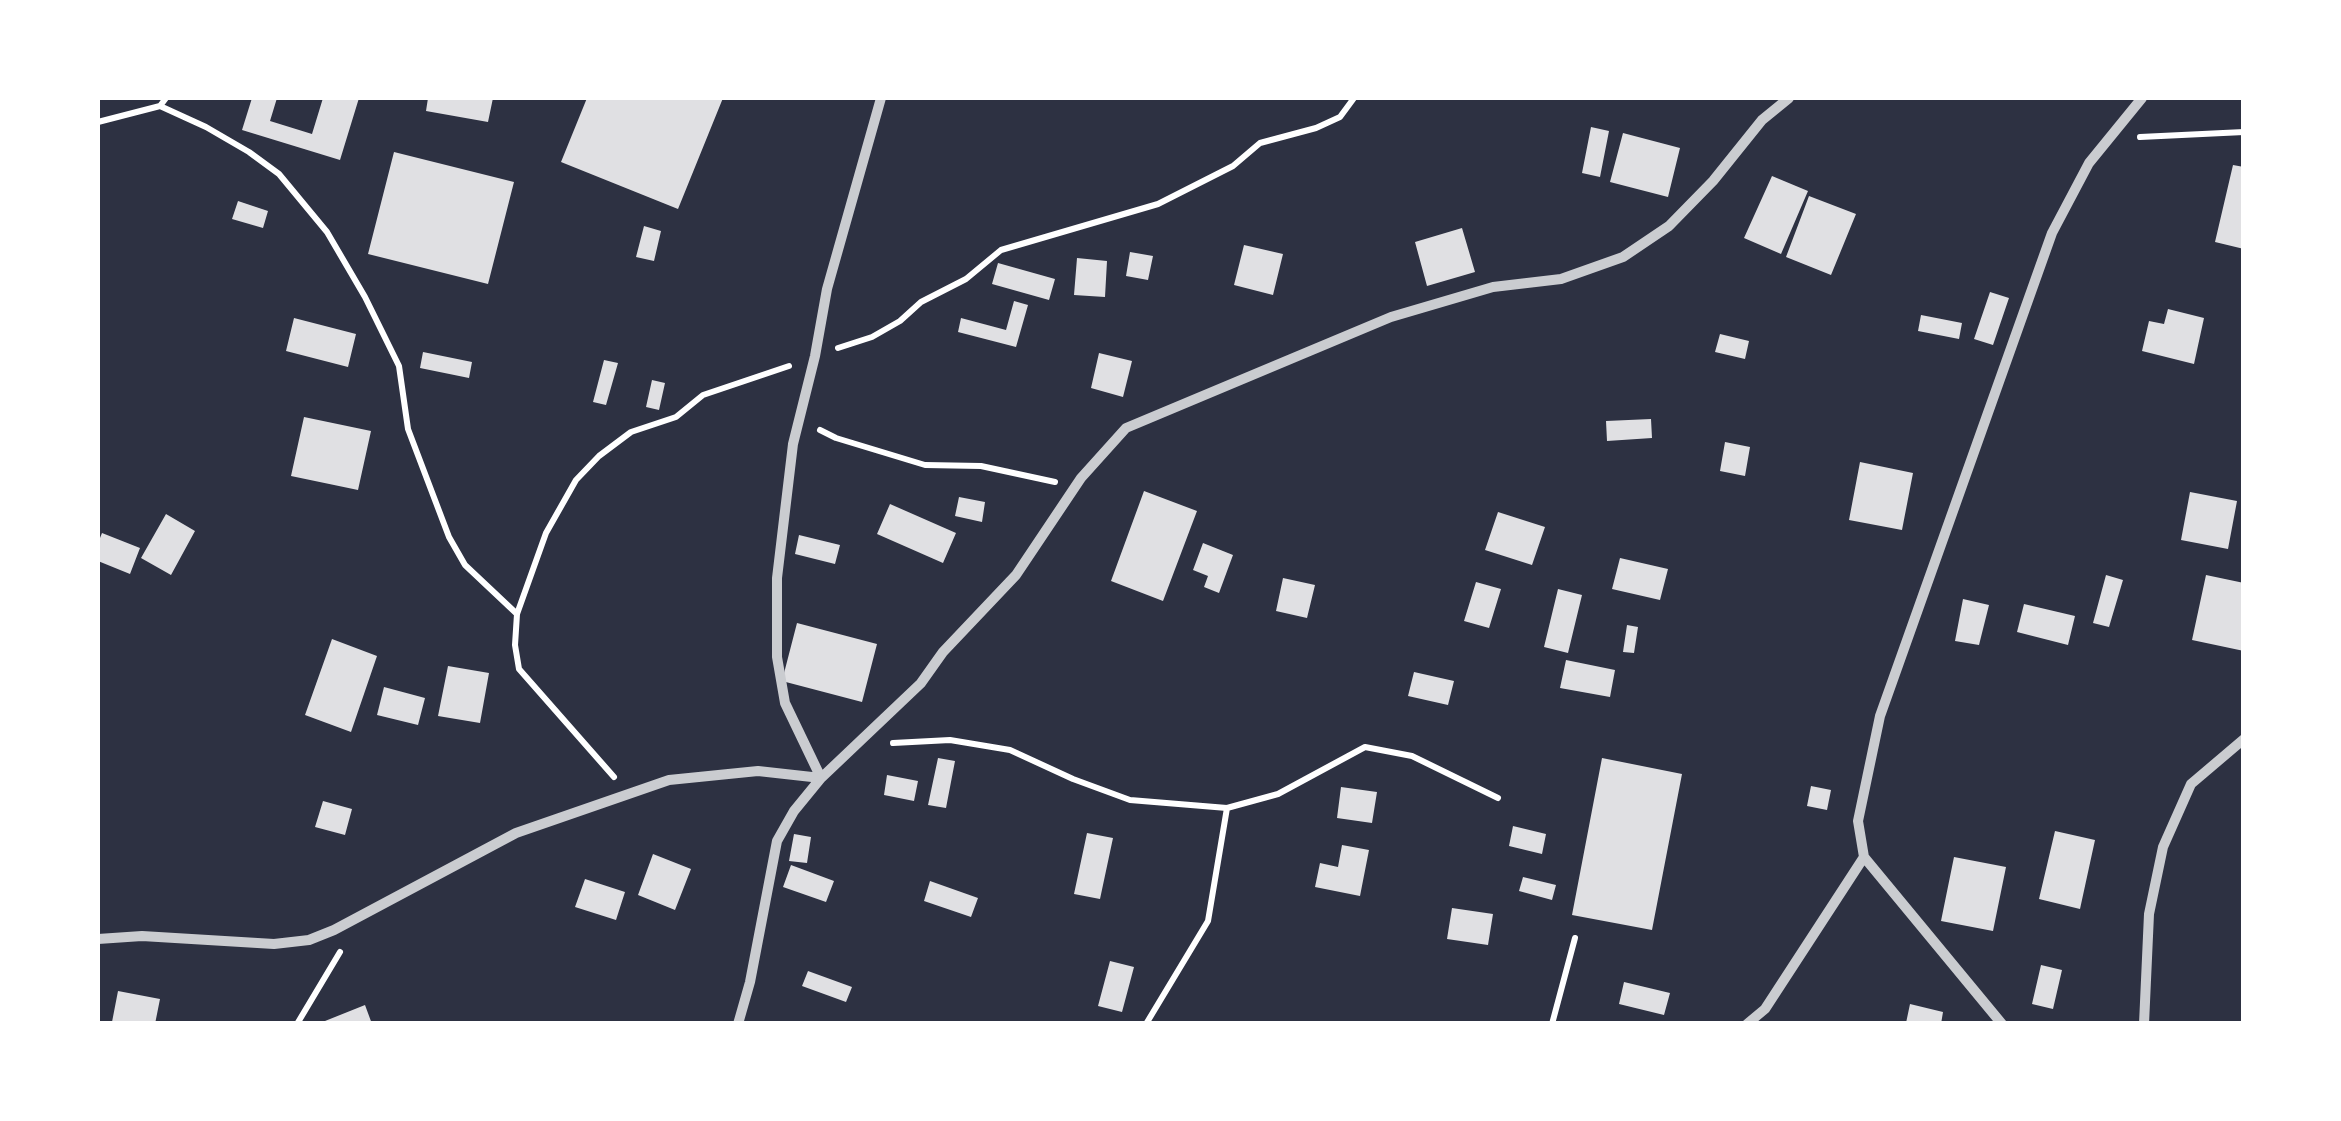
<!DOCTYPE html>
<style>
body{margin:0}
#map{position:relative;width:2341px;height:1121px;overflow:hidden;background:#2d3142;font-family:Roboto,sans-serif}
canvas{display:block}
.frame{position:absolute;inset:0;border:100px solid #fff;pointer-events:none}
</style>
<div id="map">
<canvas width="2341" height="1121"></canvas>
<div class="frame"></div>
</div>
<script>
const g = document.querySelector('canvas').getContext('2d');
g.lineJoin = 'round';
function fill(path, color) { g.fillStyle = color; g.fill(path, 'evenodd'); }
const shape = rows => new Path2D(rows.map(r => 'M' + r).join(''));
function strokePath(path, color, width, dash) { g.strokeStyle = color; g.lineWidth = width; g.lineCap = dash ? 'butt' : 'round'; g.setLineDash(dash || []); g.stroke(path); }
fill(shape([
 [252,98,277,98,270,121,312,134,323,98,359,98,340,160,242,130],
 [428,98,493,98,488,122,426,111],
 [587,98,723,98,678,209,561,162],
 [1591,127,1609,131,1600,177,1582,173],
 [1623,133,1680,148,1668,197,1610,182],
 [394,152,514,182,488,284,368,254],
 [2233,165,2244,167,2244,249,2215,242],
 [1772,176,1808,191,1781,254,1744,238],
 [1809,196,1856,214,1831,275,1786,257],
 [238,201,268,211,263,228,232,219],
 [644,226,661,231,654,261,636,257],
 [1462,228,1475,272,1427,286,1415,242],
 [1244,245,1283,254,1273,295,1234,285],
 [1130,252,1153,256,1148,280,1126,276],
 [1077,258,1107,261,1105,297,1074,295],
 [998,263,1055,279,1049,300,992,284],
 [1990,292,2009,298,1993,345,1974,339],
 [1014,301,1028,305,1016,347,958,332,961,318,1006,330],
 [2168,309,2204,318,2194,364,2142,351,2149,321,2164,324],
 [1921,315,1962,323,1959,339,1918,331],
 [294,318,356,334,348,367,286,351],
 [1720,334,1749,341,1745,359,1715,352],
 [423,352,472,362,469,378,420,368],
 [1099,353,1132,361,1123,397,1091,388],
 [604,360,618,363,606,405,593,402],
 [652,380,665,383,659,410,646,407],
 [304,417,371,431,358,490,291,476],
 [1651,419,1652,438,1607,441,1606,421],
 [1725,442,1750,447,1745,476,1720,471],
 [1860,462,1913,473,1902,530,1849,520],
 [1144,491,1197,511,1163,601,1111,581],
 [2190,492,2237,501,2228,549,2181,540],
 [959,497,985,502,982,522,955,516],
 [890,504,956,533,943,563,877,534],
 [1498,512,1545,527,1532,565,1485,550],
 [166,514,195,531,171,575,141,558],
 [102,533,140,548,130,574,98,561,98,543],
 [799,535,840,545,835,564,795,554],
 [1203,543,1233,555,1219,593,1204,587,1208,576,1193,570],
 [1620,558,1668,569,1660,600,1612,589],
 [2106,575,2123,580,2109,627,2093,623],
 [2206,575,2244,583,2244,651,2192,640],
 [1283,578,1315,585,1307,618,1276,611],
 [1476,582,1501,589,1489,628,1464,621],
 [1558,589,1582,595,1568,653,1544,647],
 [1963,599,1989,605,1979,645,1955,641],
 [2024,604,2075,616,2068,645,2017,632],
 [797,623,877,644,862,702,782,681],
 [1627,625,1638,627,1634,653,1623,652],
 [332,639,377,656,351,732,305,715],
 [1566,660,1615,670,1610,697,1560,688],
 [448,666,489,673,480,723,438,716],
 [1414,672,1454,681,1448,705,1408,696],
 [384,687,425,698,418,725,377,715],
 [938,758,955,761,946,808,928,805],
 [1602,758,1682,774,1652,930,1572,915],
 [887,775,918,781,914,801,884,795],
 [1811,786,1831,790,1827,810,1807,806],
 [1341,787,1377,792,1372,823,1337,818],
 [323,801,352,809,345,835,315,827],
 [1513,826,1546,834,1542,854,1509,846],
 [2055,831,2095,840,2080,909,2039,899],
 [1087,833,1113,838,1100,899,1074,894],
 [794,834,811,837,807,863,789,861],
 [1342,845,1369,850,1360,896,1315,887,1320,863,1338,867],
 [653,854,691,869,675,910,638,895],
 [1954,857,2006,867,1993,931,1941,921],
 [791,865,834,881,826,902,783,887],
 [1523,877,1556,885,1552,900,1519,891],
 [585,879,625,892,616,920,575,907],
 [930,881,978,898,971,917,924,901],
 [1452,908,1493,914,1488,945,1447,939],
 [1110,961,1134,967,1122,1012,1098,1006],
 [2041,965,2062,970,2053,1009,2032,1004],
 [808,971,852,987,846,1002,802,986],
 [1624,982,1670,993,1664,1015,1619,1004],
 [118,991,160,999,155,1024,112,1022],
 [1910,1004,1943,1012,1941,1024,1906,1023],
 [365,1005,372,1024,320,1024,320,1023]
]), '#e0e0e3');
strokePath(shape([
 [160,106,206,127,249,152,279,174,327,232,365,297,399,366,408,429,449,537,465,565,517,614],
 [98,122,160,106,166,98],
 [2140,137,2244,132],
 [838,348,872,337,900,321,921,302,966,279,1001,250,1158,204,1233,166,1260,143,1316,128,1340,117,1354,98],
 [820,430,836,438,925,465,981,466,1055,482],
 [893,743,950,740,1010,750,1073,779,1130,800,1227,808,1278,794,1365,747,1412,756,1498,798],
 [614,777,519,669,515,645,517,614,546,533,576,480,599,456,631,432,676,417,703,395,789,366],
 [297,1024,340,952],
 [1146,1024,1208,921,1227,808],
 [1552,1024,1575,938]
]), '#fff', 6);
strokePath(shape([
 [821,778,785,703,777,657,777,578,793,444,815,356,827,289,881,98],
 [98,939,142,936,274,944,309,940,334,930,516,833,669,780,758,771,821,778],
 [738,1024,750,982,777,841,794,811,821,778,921,683,943,652,1016,575,1081,478,1126,428,1391,317,1493,287,1561,279,1623,257,1669,226,1713,181,1762,120,1789,98],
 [1747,1024,1765,1009,1864,857],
 [2002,1024,1864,857,1858,821,1880,716,2052,233,2089,163,2142,98],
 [2144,1024,2149,914,2163,847,2191,784,2244,739]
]), '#caccd0', 10);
</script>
